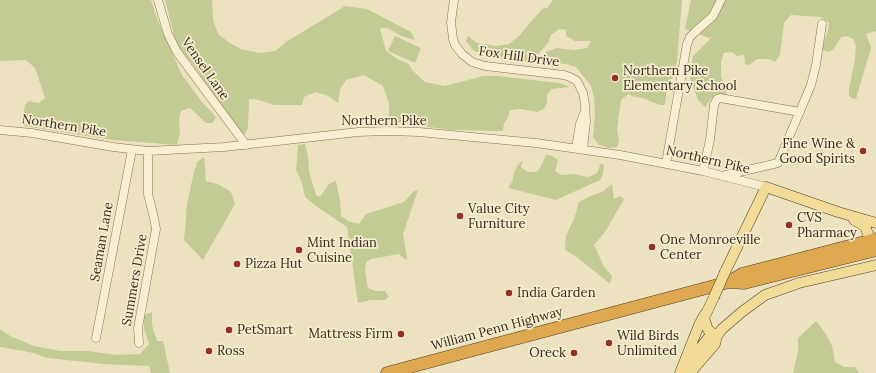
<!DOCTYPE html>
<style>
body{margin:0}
canvas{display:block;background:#ede2bf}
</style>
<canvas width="876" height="373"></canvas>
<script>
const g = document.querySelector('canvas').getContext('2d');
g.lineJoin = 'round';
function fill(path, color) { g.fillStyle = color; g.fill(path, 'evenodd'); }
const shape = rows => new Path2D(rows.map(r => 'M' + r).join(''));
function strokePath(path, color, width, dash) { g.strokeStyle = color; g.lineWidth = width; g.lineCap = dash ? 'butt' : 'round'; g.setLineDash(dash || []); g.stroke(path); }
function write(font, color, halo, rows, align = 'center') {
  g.font = font + ' Lora,serif'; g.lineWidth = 3.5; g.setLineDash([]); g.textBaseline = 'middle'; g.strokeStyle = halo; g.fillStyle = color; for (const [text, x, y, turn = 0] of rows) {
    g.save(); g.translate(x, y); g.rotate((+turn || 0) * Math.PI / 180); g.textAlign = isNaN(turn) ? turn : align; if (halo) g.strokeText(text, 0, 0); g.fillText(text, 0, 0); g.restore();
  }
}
fill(shape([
 [0,0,151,0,156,16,182,75,202,102,216,117,213,123,206,123,190,108,181,111,179,119,180,134,177,145,113,140,24,126,22,120,25,105,29,101,39,103,45,98,35,68,26,60,0,61],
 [165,0,212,0,213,20,218,34,230,43,241,49,259,53,275,51,286,42,345,6,367,9,411,32,415,40,401,36,388,28,380,28,386,51,397,59,409,64,412,70,425,82,445,86,483,76,497,76,559,83,570,87,551,89,547,95,547,103,544,109,537,112,521,109,510,110,508,118,504,123,503,131,450,130,389,121,389,104,383,86,364,75,346,80,340,89,338,103,328,96,316,92,304,97,302,105,274,105,259,100,249,99,248,128,244,135,241,136,197,70,176,43],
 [553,0,682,0,677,61,673,77,667,87,665,105,660,105,643,98,635,97,628,94,621,100,617,129,619,141,617,147,609,148,599,145,593,137,595,116,594,98,591,86,576,67,566,64,540,61,546,52,557,48,574,50,587,48,591,41,575,41,566,36,566,30,559,29,551,35,548,43,532,61,521,62,505,60,474,51,466,41,468,36,477,43,497,46,509,44,519,36,542,9,547,8],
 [691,0,876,0,876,31,866,34,871,48,856,99,851,98,849,95,849,89,855,59,856,46,853,39,847,36,841,37,833,50,827,52,822,49,828,30,829,23,821,17,791,15,784,23,780,55,775,62,769,59,757,59,749,65,745,64,744,55,737,56,732,52,724,53,721,61,721,77,727,89,725,95,715,94,705,107,698,100,690,78,693,56,712,37,709,38,685,29],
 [395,36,421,48,415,63,388,51],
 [305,144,308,156,309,172,316,195,320,197,329,184,336,181,340,200,341,216,348,221,359,224,366,214,404,202,413,192,418,190,403,234,407,258,406,260,399,254,371,259,366,262,365,272,368,288,376,291,385,291,389,297,385,300,371,300,358,303,347,227,316,206,305,197,302,183,296,170,298,145],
 [546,155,552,156,558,160,555,171,561,175,575,174,587,177,591,176,597,173,601,163,604,166,603,174,600,180,556,200,508,188,512,182,514,173,518,165,523,160,521,167,528,172,537,172,541,166],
 [204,157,206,181,220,185,231,192,235,204,203,260,184,240,187,204,192,181,197,162],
 [612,184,614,199,620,196,624,199,605,232,594,245,604,267,612,276,610,284,578,258,565,250,566,236,575,216,579,202,588,197,602,192],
 [152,312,152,325,157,341,163,341,170,373,151,373,149,366,103,364,48,358,29,352,0,347,0,329,10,336,34,346,60,351,88,351,117,355,140,354,149,344,144,329,144,315],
 [816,321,826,334,832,346,835,362,844,367,855,367,859,373,793,373,798,351,798,338]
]), '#c1cb93');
const minor = shape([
 [158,0,168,34,177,52,246,145],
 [454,0,451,22,453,39,455,45,462,54,472,62,485,66,564,75,570,77,577,81,583,93,585,104,586,122,583,149],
 [0,130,32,133,113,147,148,151,224,147,358,132,387,131,419,132,536,143,620,155,703,171,766,187],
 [576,148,580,124,585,111],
 [666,163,687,44,690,37,695,32,713,16,721,0],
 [703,171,710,140,714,105,717,99,720,98,800,112],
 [726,175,778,163,811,85,816,65,822,24],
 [96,338,132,150],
 [139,343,138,328,156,229,154,218,148,194,148,151]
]);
const major = shape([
 [854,220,865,226,870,240,874,247],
 [725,272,766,187,838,212,876,223],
 [714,297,704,318,708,330,717,336],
 [685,367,709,337,717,336],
 [680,373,699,325,705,314],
 [690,373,715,344,717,336,722,329,743,311,765,295,799,283,876,265]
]);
const highway = shape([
 [729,282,742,274,876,239],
 [387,373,729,282,744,283,876,250]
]);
strokePath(minor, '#857358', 9);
strokePath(major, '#53412c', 11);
strokePath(highway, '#53412c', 13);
strokePath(minor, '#f8efd2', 8);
strokePath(major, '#f1db96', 10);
strokePath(highway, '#dda84f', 12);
const majorBridge = shape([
 [714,297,725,272]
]);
strokePath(majorBridge, '#53412c', 11, []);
strokePath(majorBridge, '#f1db96', 10);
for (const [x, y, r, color] of [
 [615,78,4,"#942f28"],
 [863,151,4,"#942f28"],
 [460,216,4,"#942f28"],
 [789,225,4,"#942f28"],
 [652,247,4,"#942f28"],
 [299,250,4,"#942f28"],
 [237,264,4,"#942f28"],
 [509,293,4,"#942f28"],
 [229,330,4,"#942f28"],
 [401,334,4,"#942f28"],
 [609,343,4,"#942f28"],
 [209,351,4,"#942f28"],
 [574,353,4,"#942f28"]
]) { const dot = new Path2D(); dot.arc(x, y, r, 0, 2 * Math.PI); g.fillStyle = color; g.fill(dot); strokePath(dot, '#f5ecce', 1.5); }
write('13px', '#352a1c', '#f5ecce', [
 ["Fox Hill Drive",519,57,8],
 ["Vensel Lane",205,69,55],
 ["Northern Pike",384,121],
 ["Northern Pike",64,126,9],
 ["Northern Pike",708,160,13],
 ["Seaman Lane",102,242,-80],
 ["Summers Drive",135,280,-80],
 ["William Penn Highway",497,329,-15]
]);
write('13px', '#352a1c', '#f5ecce', [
 ["Northern Pike",623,71],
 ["Elementary School",623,86],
 ["Fine Wine &",855,144,"right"],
 ["Good Spirits",855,159,"right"],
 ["Value City",468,209],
 ["Furniture",468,224],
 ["CVS",797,218],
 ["Pharmacy",797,233],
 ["One Monroeville",660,240],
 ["Center",660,255],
 ["Mint Indian",307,243],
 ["Cuisine",307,258],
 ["Pizza Hut",245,264],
 ["India Garden",517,293],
 ["PetSmart",237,330],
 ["Mattress Firm",393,334,"right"],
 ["Wild Birds",617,336],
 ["Unlimited",617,351],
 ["Ross",217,351],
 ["Oreck",566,353,"right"]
], 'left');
</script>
